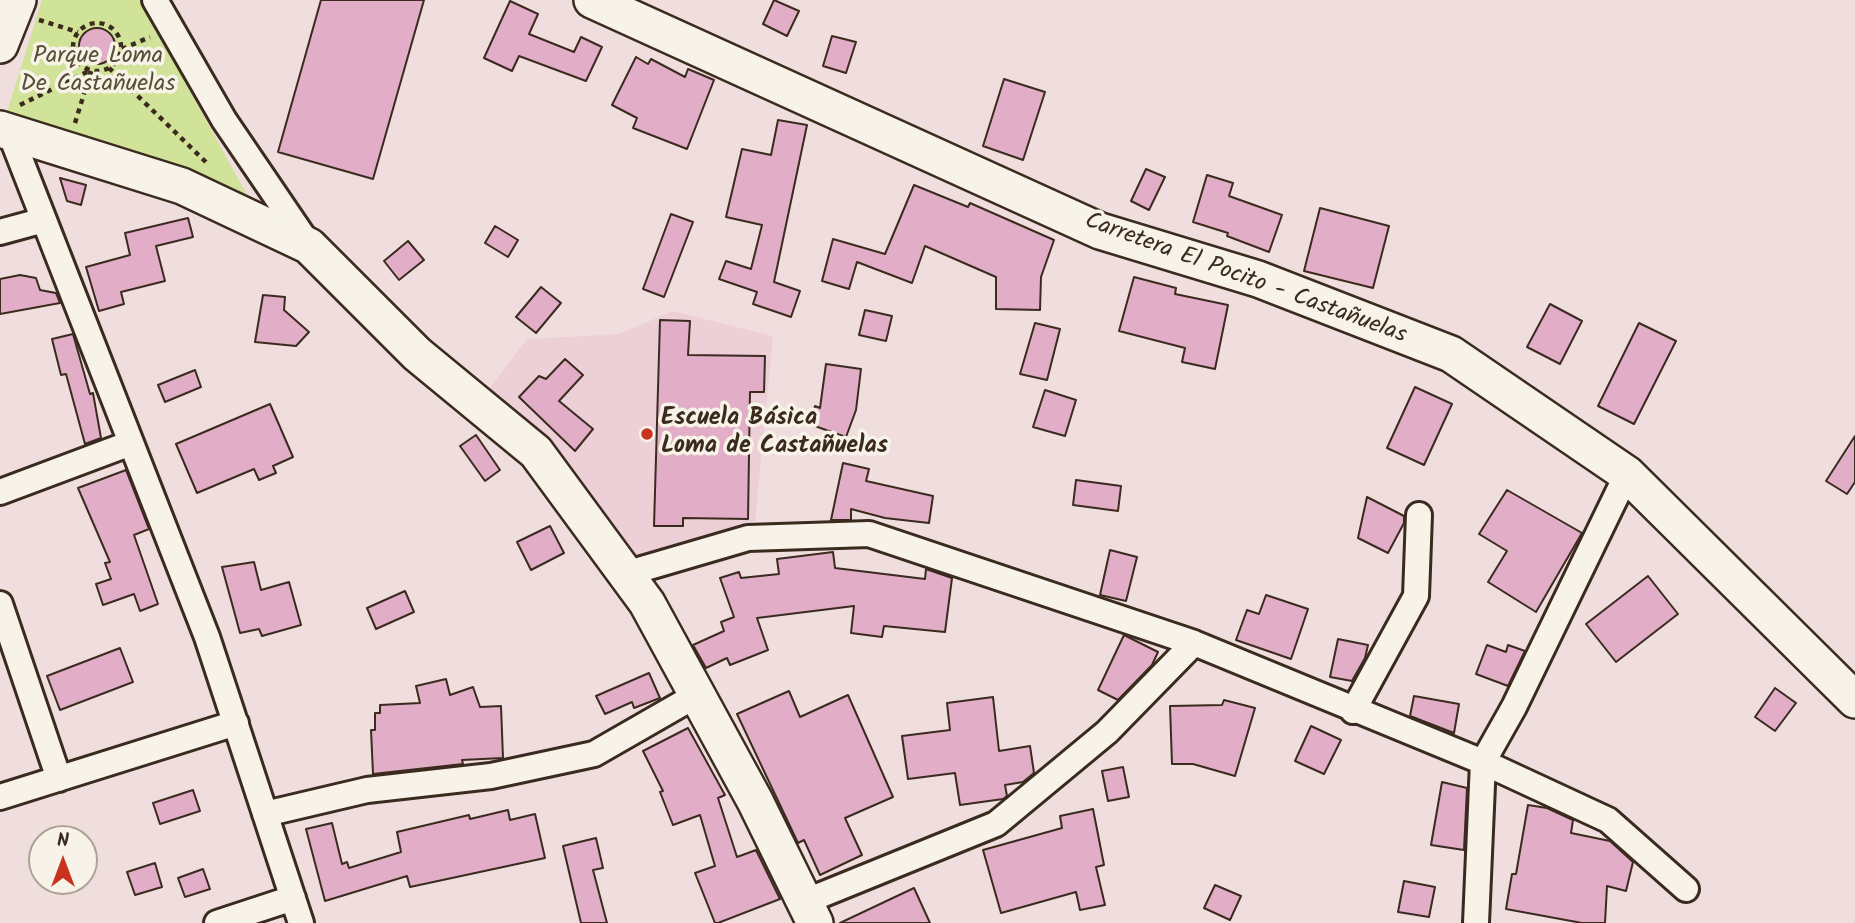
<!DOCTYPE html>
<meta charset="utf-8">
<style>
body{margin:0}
#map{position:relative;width:1855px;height:923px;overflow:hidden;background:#f0dede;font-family:Kalam,sans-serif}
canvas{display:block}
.north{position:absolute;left:28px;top:825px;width:70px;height:70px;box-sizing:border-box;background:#f7f3e8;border:2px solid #aca397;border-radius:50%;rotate:0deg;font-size:19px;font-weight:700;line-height:28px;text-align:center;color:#3b2a1e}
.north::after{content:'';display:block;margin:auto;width:24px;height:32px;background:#c8321e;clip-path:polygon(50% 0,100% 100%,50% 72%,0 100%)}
</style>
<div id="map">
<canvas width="1855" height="923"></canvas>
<div class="north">N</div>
</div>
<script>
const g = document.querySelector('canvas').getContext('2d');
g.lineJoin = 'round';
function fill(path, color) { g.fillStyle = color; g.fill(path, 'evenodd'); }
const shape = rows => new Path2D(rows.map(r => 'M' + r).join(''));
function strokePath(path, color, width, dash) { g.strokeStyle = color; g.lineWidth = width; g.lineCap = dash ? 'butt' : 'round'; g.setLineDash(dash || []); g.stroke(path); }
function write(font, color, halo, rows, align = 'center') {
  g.font = font + ' Kalam,sans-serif'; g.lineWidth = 7; g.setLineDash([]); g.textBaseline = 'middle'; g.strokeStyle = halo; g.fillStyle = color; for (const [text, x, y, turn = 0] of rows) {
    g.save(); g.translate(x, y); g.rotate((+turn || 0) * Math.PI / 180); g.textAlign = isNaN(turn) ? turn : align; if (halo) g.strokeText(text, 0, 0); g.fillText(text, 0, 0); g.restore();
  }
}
fill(shape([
 [673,311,773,336,755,522,632,561,575,475,486,393,527,339,619,334]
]), '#eccfd7');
fill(shape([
 [42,0,140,0,247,195,247,201,7,112]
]), '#d0e398');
const building = shape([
 [321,0,424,0,373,179,278,152,321,0],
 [774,0,799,11,787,36,763,24,774,0],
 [510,1,538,14,529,34,574,52,581,37,602,47,586,81,519,56,512,71,484,58,510,1],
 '79 46a18 18 0 1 1 36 0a18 18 0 1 1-36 0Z',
 [832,36,856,42,846,73,823,66,832,36],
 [636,57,648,64,651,59,685,77,688,69,714,80,687,149,633,128,637,118,612,105,636,57],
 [1004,79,1045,92,1023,160,983,146,1004,79],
 [778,120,807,125,774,282,800,291,791,317,753,304,757,292,719,279,726,261,751,269,762,225,726,217,742,149,771,155,778,120],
 [1146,169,1165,177,1149,210,1131,201,1146,169],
 [1207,175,1233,183,1229,196,1282,215,1269,252,1227,236,1228,233,1193,222,1207,175],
 [60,178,86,185,81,205,67,201,60,178],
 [914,185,968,207,970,203,1054,240,1041,277,1040,310,996,309,996,277,925,246,912,283,857,262,849,289,822,281,833,239,885,254,914,185],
 [1320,208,1389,226,1373,288,1304,271,1320,208],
 [671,214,693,222,664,297,643,289,671,214],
 [188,218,193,237,156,246,165,281,121,292,124,304,99,311,86,267,130,255,125,233,188,218],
 [495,226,518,240,508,257,485,243,495,226],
 [408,241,424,260,399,280,384,261,408,241],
 [20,275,36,278,40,290,56,293,60,303,0,314,0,279,20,275],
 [1134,277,1176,288,1175,294,1228,305,1215,369,1182,362,1185,348,1119,331,1134,277],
 [541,287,561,303,536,333,516,317,541,287],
 [263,295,285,297,284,310,309,332,296,346,255,342,263,295],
 [1550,304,1582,321,1560,364,1527,347,1550,304],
 [865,310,892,316,886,341,859,335,865,310],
 [660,320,690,321,688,355,765,356,764,392,750,392,748,519,683,518,683,526,654,526,660,320],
 [1035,323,1060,329,1047,380,1020,374,1035,323],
 [1639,323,1676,341,1634,424,1598,406,1639,323],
 [73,334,90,394,93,393,101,438,85,444,66,374,61,375,52,339,73,334],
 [565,359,583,375,559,401,593,429,575,451,519,397,539,376,546,379,565,359],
 [826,364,861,369,856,410,846,437,809,424,815,406,820,408,826,364],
 [195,370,201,387,165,402,158,385,195,370],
 [1415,387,1452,404,1424,465,1387,448,1415,387],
 [1045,390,1076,400,1065,436,1033,427,1045,390],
 [270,404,293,457,273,466,276,473,259,480,254,469,197,493,176,444,270,404],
 [476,435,500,470,485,481,460,446,476,435],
 [1855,436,1855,482,1847,494,1826,481,1855,436],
 [843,463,869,469,866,481,933,496,929,523,885,518,851,509,851,520,831,520,843,463],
 [126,470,149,529,134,535,158,604,140,611,134,594,103,605,96,584,111,579,105,563,110,562,78,488,126,470],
 [1076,480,1121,486,1118,511,1073,505,1076,480],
 [1507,490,1582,533,1536,612,1488,582,1507,551,1479,534,1507,490],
 [1367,497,1404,516,1404,523,1388,553,1358,538,1367,497],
 [550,526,564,553,531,570,517,542,550,526],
 [1110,550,1137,557,1126,601,1100,595,1110,550],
 [833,552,835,568,925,579,926,569,952,578,945,632,884,626,882,637,851,633,854,606,757,618,768,650,730,665,727,658,706,668,693,645,724,631,721,622,734,617,720,578,739,572,741,578,779,574,777,559,833,552],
 [254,562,261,590,289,582,301,625,262,636,259,629,240,633,222,567,254,562],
 [1648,576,1678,614,1616,662,1586,624,1648,576],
 [405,591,414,612,376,629,367,608,405,591],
 [1266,595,1308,609,1291,659,1236,640,1247,610,1259,614,1266,595],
 [1124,635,1158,652,1152,665,1118,700,1098,690,1124,635],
 [1338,639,1368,645,1365,658,1352,681,1330,677,1338,639],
 [1487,645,1506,652,1508,645,1525,651,1508,686,1476,674,1487,645],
 [120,648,133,682,60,710,47,676,120,648],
 [649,673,660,698,634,708,632,702,605,714,596,696,649,673],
 [446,679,450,695,473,687,480,707,501,706,503,758,462,760,463,764,373,774,371,730,375,730,375,713,380,713,380,705,420,703,416,686,446,679],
 [1775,688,1796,703,1775,731,1755,717,1775,688],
 [789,691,800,717,848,695,893,797,845,818,862,855,820,875,804,840,798,843,737,714,789,691],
 [1414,696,1459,704,1454,733,1410,716,1414,696],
 [993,697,999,751,1030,746,1034,773,1023,782,1005,785,1007,796,1003,799,960,805,955,773,908,779,902,736,950,730,947,703,993,697],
 [1224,700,1255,708,1235,776,1193,764,1172,764,1170,706,1222,705,1224,700],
 [1311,726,1341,740,1324,774,1295,761,1311,726],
 [688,728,725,795,718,798,737,857,756,850,780,899,718,923,715,923,695,873,715,866,700,815,673,825,660,792,663,791,643,751,688,728],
 [1123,767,1129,797,1108,801,1102,771,1123,767],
 [1442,782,1467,788,1464,850,1431,845,1442,782],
 [193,790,200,811,160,824,153,803,193,790],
 [1528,805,1547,808,1573,820,1571,833,1610,841,1633,862,1626,891,1607,886,1605,923,1582,923,1506,909,1512,874,1516,874,1528,805],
 [1093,809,1104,865,1096,867,1105,905,1080,910,1076,892,1001,913,983,850,1062,828,1060,816,1093,809],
 [508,810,510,820,535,814,545,858,410,887,407,876,325,901,306,829,332,823,342,864,347,862,349,868,401,852,397,832,469,815,470,819,508,810],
 [596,838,603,868,593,870,607,923,581,923,563,846,596,838],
 [155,863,162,887,135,895,127,872,155,863],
 [203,869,210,889,185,897,178,878,203,869],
 [1404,881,1435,887,1429,917,1398,912,1404,881],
 [1215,885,1241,896,1230,920,1204,908,1215,885],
 [914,888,930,923,840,923,914,888]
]);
fill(building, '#e1adc7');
strokePath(building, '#3b2a1e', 2);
const street = shape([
 [155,0,224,120,309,245],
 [10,133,207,637,301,923],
 [0,232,44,220],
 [0,492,131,443],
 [625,574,748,538,869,534,1194,643,1483,762,1608,820,1686,889],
 [0,604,59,779],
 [1353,711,1416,596,1419,515],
 [0,797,236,723],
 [265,814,367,790,491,776,594,754,695,696],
 [804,902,996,824,1107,732,1194,643],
 [217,923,293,898],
 [1476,923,1483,762,1514,707,1627,474]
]);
const secondary = shape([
 [592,0,1100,231,1258,279,1451,354,1627,474,1855,700],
 [0,45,18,0],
 [0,129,182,186,309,246,417,354,536,452,647,603,755,801,815,923]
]);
strokePath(street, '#3b2a1e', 30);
strokePath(secondary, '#3b2a1e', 40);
strokePath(shape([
 [39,20,78,32],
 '73 47a24 24 0 1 1 48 0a24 24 0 1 1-48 0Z',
 [122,49,150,37],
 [109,68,209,165],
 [20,105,91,70],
 [75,123,91,71]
]), '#3b2a1e', 4.5, [5, 5]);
strokePath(street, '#f7f3e8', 24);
strokePath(secondary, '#f7f3e8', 35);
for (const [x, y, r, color] of [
 [647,434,7,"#c8321e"]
]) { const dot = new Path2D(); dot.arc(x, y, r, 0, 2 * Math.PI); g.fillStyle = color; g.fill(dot); strokePath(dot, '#f7f3e8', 2.5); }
write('24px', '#594f36', '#f7f3e8', [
 ["Parque Loma",98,58],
 ["De Castañuelas",98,86]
]);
write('24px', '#3b2a1e', '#f7f3e8', [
 ["Carretera El Pocito - Castañuelas",1245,280,20]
]);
write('bold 24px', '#3b2a1e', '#f7f3e8', [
 ["Escuela Básica",661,420],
 ["Loma de Castañuelas",661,448]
], 'left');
</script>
